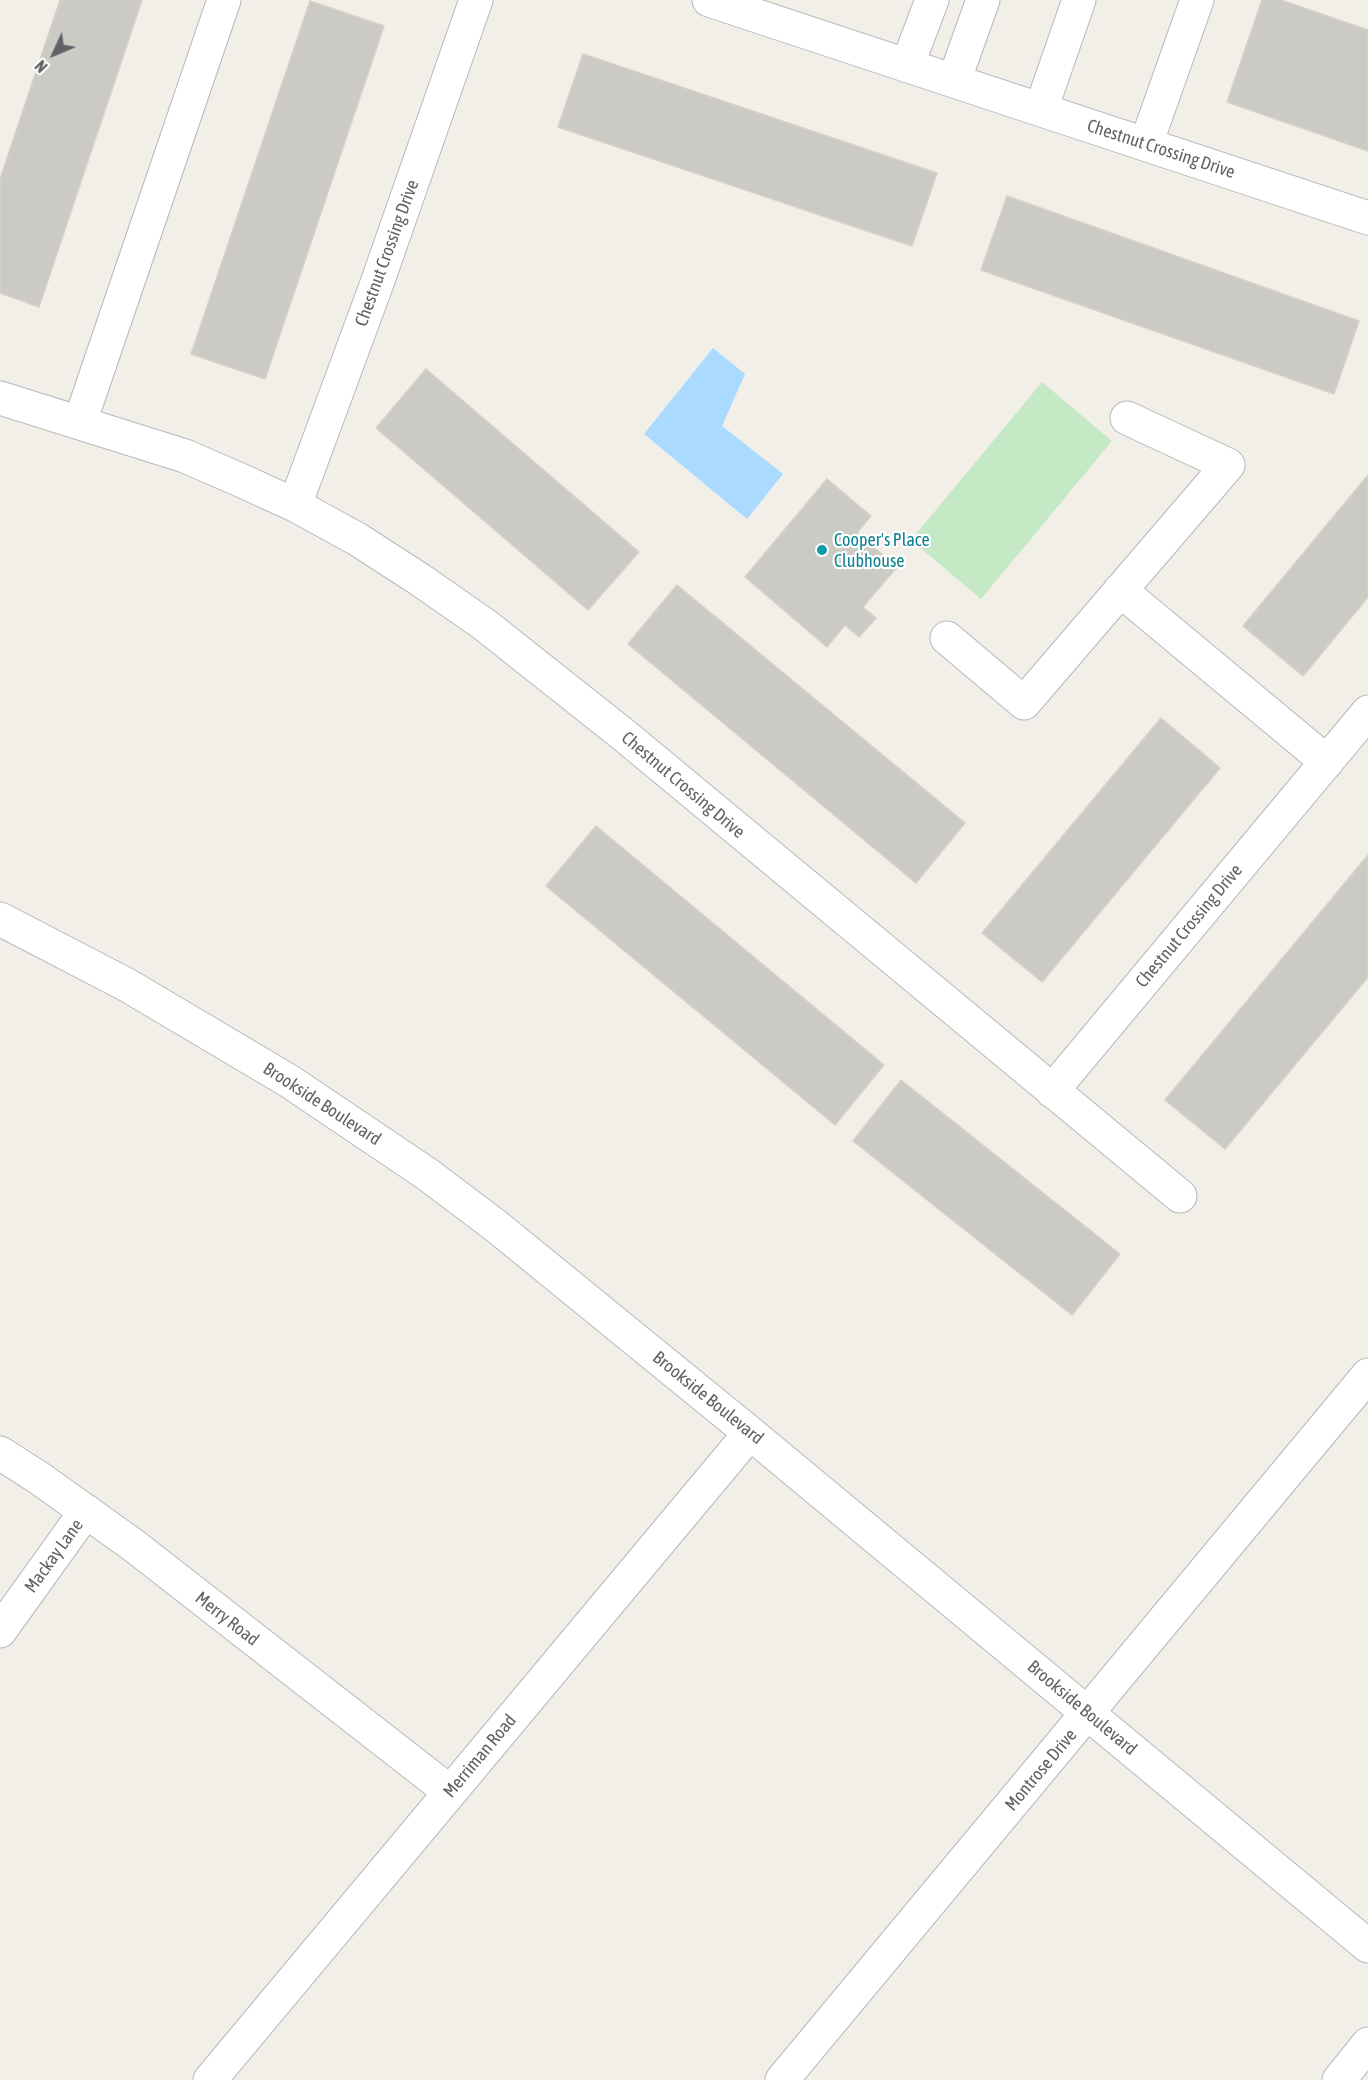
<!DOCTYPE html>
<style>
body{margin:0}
#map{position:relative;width:1368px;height:2080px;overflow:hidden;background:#f1efe8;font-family:"Asap Condensed",sans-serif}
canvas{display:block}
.north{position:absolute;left:24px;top:24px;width:60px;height:60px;-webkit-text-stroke:4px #fff;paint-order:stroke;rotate:226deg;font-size:16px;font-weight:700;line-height:24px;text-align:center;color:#5f6368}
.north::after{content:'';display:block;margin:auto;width:21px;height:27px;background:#5f6368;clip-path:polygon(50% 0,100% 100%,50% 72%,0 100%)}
</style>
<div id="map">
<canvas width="1368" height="2080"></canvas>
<div class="north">N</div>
</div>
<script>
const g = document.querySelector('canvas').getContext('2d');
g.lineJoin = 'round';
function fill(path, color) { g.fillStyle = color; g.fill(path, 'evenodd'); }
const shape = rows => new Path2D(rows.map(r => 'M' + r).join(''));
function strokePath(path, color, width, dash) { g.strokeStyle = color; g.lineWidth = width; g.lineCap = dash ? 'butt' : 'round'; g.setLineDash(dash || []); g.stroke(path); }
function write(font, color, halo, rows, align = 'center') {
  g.font = font + ' "Asap Condensed",sans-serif'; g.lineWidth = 4.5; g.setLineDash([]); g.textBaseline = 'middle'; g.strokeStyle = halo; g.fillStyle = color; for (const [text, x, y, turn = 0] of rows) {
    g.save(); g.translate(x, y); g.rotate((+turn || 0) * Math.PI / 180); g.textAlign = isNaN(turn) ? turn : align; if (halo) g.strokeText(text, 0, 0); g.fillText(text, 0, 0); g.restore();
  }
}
fill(shape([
 [1042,382,1112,441,981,599,911,540]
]), '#c5e8c5');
fill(shape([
 [713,348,745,374,722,426,783,474,747,519,644,434]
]), '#aadaff');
const building = shape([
 [60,0,142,0,39,307,0,293,0,179,60,0],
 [1262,0,1281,0,1368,30,1368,151,1227,102,1262,0],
 [310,1,384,26,265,379,191,354,310,1],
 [583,54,937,173,912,246,558,127,583,54],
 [1007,196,1359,321,1334,394,981,270,1007,196],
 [426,369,639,552,588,610,376,428,426,369],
 [1368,475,1368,597,1303,676,1243,626,1368,475],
 [827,479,871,516,857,533,897,567,863,607,876,618,859,637,845,625,827,647,745,577,827,479],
 [677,585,965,823,916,883,628,644,677,585],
 [1161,718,1220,768,1042,982,982,933,1161,718],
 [596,826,884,1065,835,1125,546,886,596,826],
 [1368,855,1368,977,1225,1149,1165,1100,1368,855],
 [901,1080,1120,1254,1072,1315,853,1141,901,1080]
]);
fill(building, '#cccac5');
strokePath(building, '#d6d1c6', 1.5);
const minor = shape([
 [709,0,1368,218],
 [907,66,932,0],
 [954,81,983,0],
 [1041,109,1079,0],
 [1146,144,1197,0],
 [0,398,185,456,238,479,295,505,357,539,419,579,485,625,625,736,1180,1196],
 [80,422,224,0],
 [295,505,376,286,476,0],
 [1120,590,1327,762],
 [947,638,1024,703,1228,465,1127,418],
 [0,919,127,985,289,1081,427,1174,496,1226,750,1433,1368,1946],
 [1052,1091,1368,712],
 [0,1453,39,1478,133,1545,450,1792],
 [0,1631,86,1511],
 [210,2080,750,1433],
 [782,2080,1368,1375],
 [1339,2080,1368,2044]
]);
strokePath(minor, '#b5b8bc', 35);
strokePath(minor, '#fff', 33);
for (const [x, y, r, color] of [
 [822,550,6,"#0f9aa8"]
]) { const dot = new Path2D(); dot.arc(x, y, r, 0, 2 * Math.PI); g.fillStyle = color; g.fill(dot); strokePath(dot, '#fff', 2); }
write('18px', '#5f6368', '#fff', [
 ["Chestnut Crossing Drive",1161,149,18],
 ["Chestnut Crossing Drive",387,253,-70],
 ["Chestnut Crossing Drive",683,785,40],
 ["Chestnut Crossing Drive",1189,926,-50],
 ["Brookside Boulevard",322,1104,33],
 ["Brookside Boulevard",708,1398,39],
 ["Mackay Lane",54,1556,-54],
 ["Merry Road",227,1619,38],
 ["Brookside Boulevard",1082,1708,40],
 ["Merriman Road",480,1756,-50],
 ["Montrose Drive",1041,1770,-50]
]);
write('18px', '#0d838f', '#fff', [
 ["Cooper's Place",834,540],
 ["Clubhouse",834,561]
], 'left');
</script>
